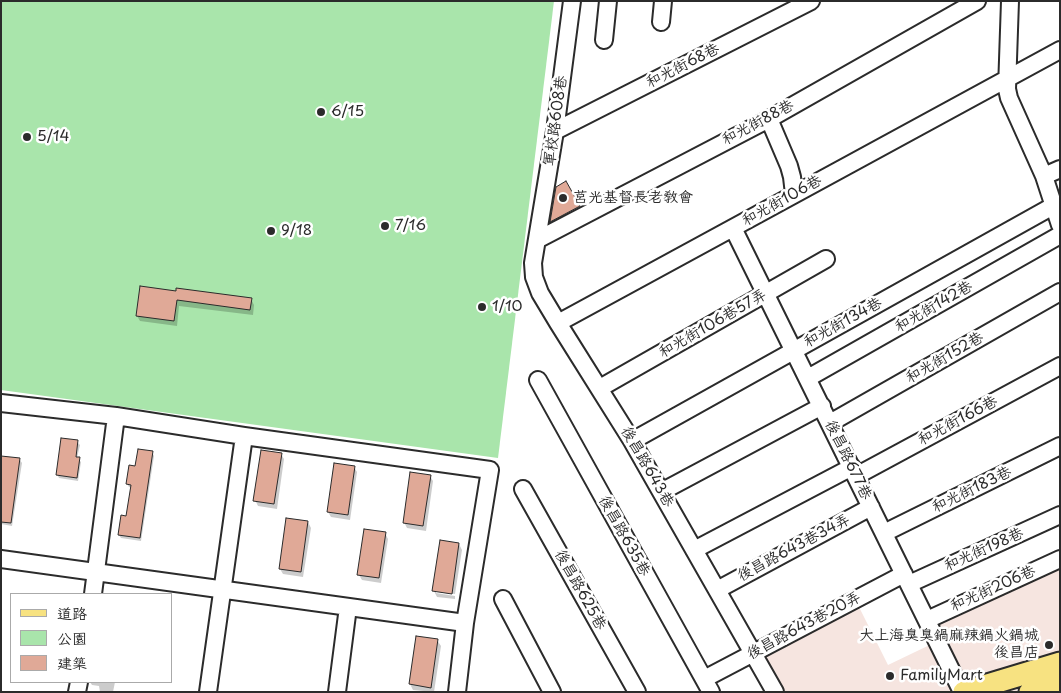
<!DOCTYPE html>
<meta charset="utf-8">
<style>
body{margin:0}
#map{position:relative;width:1061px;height:693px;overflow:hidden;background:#fff;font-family:"Playpen Sans","LXGW WenKai TC",sans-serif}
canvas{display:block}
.frame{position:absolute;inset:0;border:2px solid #2b2b2b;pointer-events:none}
.legend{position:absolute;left:10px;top:593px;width:162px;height:90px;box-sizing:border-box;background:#fff;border:1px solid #aaa;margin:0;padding:6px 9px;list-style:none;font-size:15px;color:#2b2b2b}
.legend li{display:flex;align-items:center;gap:10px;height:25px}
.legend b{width:25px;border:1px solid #aaa}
</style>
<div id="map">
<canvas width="1061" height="693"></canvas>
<div class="frame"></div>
<ul class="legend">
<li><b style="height:6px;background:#f7e281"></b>道路</li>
<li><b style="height:14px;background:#a9e5ab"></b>公園</li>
<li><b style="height:14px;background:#e0a997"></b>建築</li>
</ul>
</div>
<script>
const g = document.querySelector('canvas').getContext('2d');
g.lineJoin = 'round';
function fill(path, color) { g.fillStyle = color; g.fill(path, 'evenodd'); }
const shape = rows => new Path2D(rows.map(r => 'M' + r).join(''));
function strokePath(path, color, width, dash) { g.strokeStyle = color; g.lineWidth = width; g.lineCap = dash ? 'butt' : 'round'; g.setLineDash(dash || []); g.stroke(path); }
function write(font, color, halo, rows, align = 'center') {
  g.font = font + ' "Playpen Sans","LXGW WenKai TC",sans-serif'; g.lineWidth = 5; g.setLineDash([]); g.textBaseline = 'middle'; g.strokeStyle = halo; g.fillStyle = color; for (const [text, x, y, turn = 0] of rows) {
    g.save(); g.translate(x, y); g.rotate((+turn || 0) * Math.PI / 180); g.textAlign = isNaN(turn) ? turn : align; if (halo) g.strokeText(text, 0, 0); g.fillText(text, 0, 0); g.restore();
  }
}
fill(shape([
 [1060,567,1060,692,781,692,760,655,858,605,888,665,940,640,934,623]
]), '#f6e5e0');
fill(shape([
 [1,1,554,1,498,458,1,390]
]), '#a9e5ab');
fill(shape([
 [565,183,582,212,554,227,551,222,557,188],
 [141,288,251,299,254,305,253,315,179,306,177,326,140,321,137,316],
 [77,442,80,445,77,458,81,462,78,481,59,478,57,474],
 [152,452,154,456,141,541,121,538,119,535,128,518,132,488,129,487,127,484,136,467],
 [281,454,284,459,277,509,258,506,255,500],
 [20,460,22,463,12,526,1,524,1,493],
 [354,467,357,472,350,520,331,517,328,512],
 [430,476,433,481,426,531,407,528,404,522],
 [308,522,311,528,303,577,283,574,280,569],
 [385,533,388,539,381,583,362,580,359,575],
 [459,544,462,550,455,594,436,591,436,593,455,596,455,599,437,597,434,591],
 [417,637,437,640,441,646,434,692,413,690,410,684],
 [90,682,115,682,113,692,100,692,99,686,92,685]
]), '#0003');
const building = shape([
 [566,181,580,206,550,222,556,187,566,181],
 [140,286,176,291,176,288,252,298,250,310,177,300,174,321,136,316,140,286],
 [61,438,78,440,76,457,80,457,77,478,56,475,61,438],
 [138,449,153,451,140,538,118,535,121,515,126,516,131,485,126,484,129,465,135,466,138,449],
 [261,450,282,453,274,504,253,501,261,450],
 [1,456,20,458,11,523,1,522,1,456],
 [334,463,355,466,348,515,327,512,334,463],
 [410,472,431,475,423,526,403,523,410,472],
 [286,518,308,521,301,572,279,569,286,518],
 [364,529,386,532,379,578,357,575,364,529],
 [440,540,459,543,452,594,432,591,440,540],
 [416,636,438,639,431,688,409,684,416,636]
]);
fill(building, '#e0a997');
strokePath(building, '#2b2b2b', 1);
const minor = shape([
 [572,1,555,131,533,263,534,277,540,293,558,323,632,441,775,692],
 [1010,1,1007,89,1009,98,1044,176,1060,225],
 [661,22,663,1],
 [604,40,608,1],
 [769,119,789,166,792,177,794,194],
 [555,131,811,1],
 [1044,176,1060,169],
 [733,228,962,692],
 [537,240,769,119,977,1],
 [558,323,1060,50],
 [808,378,1060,235],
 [538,380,711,692],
 [600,388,826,259],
 [1,403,116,416,244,436,490,470,465,623,457,692],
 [830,423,1060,292],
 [632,441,1053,206],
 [856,476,1060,366],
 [523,489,637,692],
 [661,492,822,406],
 [884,533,1060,446],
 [694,550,852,467],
 [1,559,465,623],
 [909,584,1060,515],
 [717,590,871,507],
 [93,594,116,416],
 [503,599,552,692],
 [927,620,1060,559],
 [704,679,904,574],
 [77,692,79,682],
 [208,692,244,436],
 [337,692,348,607]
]);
const major = shape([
 [964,692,1060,663],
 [1030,692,1060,681]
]);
strokePath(minor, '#2b2b2b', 20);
strokePath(major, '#2b2b2b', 25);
strokePath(minor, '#fff', 16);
strokePath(major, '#f7e281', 21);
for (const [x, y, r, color] of [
 [321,112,5,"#2b2b2b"],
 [27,137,5,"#2b2b2b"],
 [563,198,5,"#2b2b2b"],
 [385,226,5,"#2b2b2b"],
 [271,231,5,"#2b2b2b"],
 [482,307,5,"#2b2b2b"],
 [1049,645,5,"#2b2b2b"],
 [890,676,5,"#2b2b2b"]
]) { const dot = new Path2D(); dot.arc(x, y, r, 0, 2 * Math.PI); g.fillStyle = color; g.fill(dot); strokePath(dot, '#fff', 2); }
write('15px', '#2b2b2b', '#fff', [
 ["和光街68巷",683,66,-27],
 ["軍校路608巷",556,121,-82],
 ["和光街88巷",758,123,-28],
 ["和光街106巷",782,201,-29],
 ["和光街142巷",934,307,-30],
 ["和光街134巷",843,323,-29],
 ["和光街106巷57弄",713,324,-30],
 ["和光街152巷",945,358,-30],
 ["和光街166巷",958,421,-28],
 ["後昌路677巷",848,460,64],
 ["後昌路643巷",647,467,60],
 ["和光街183巷",972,490,-26],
 ["後昌路635巷",624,536,61],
 ["後昌路643巷34弄",794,548,-28],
 ["和光街198巷",984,550,-24],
 ["和光街206巷",993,589,-24],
 ["後昌路625巷",580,590,61],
 ["後昌路643巷20弄",804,626,-28]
]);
write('15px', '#2b2b2b', '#fff', [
 ["6/15",331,112],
 ["5/14",37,137],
 ["莒光基督長老教會",573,198],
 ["7/16",395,226],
 ["9/18",281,231],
 ["1/10",492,307],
 ["大上海臭臭鍋麻辣鍋火鍋城",1039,636,"right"],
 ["後昌店",1039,653,"right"],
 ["FamilyMart",900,676]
], 'left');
</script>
